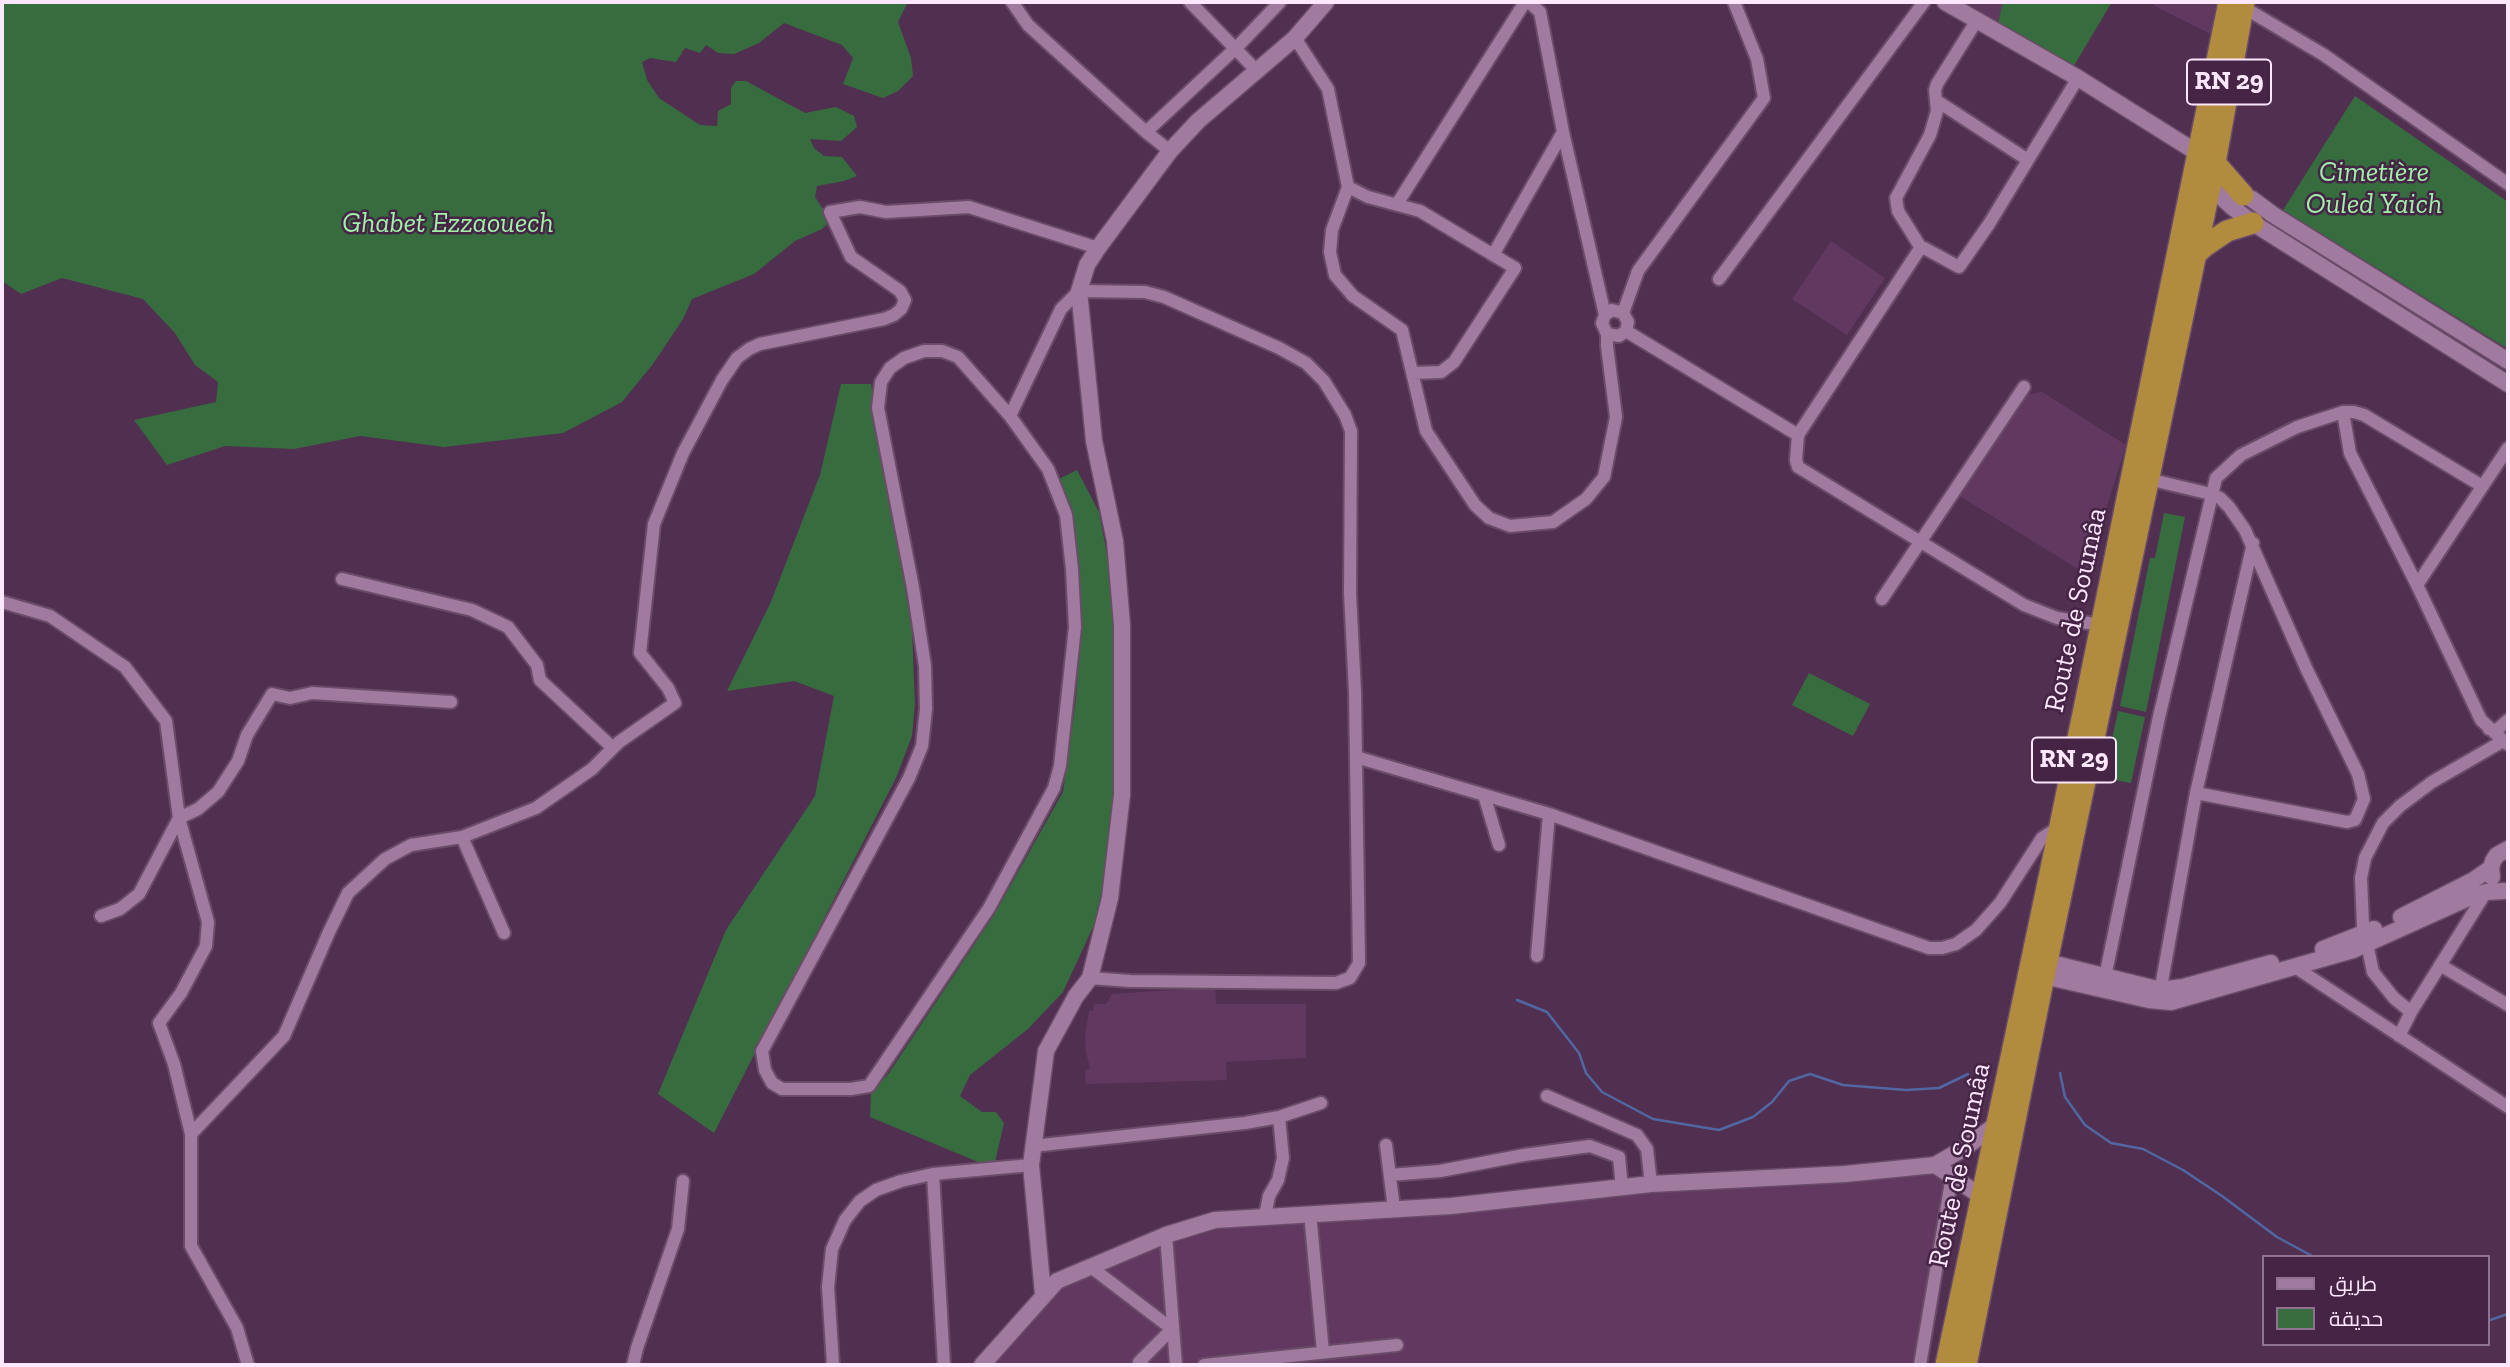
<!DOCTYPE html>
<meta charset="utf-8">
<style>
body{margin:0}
#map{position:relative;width:2510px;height:1367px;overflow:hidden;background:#512f51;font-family:"Zilla Slab",Cairo,serif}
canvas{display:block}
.frame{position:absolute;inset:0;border:4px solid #fde7fc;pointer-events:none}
.legend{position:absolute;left:2262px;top:1255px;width:228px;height:91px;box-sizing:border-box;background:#462446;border:2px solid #8f728f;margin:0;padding:9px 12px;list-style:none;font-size:21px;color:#fde7fc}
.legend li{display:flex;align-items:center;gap:14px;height:35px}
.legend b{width:35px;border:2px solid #8f728f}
</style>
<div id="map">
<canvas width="2510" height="1367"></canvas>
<div class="frame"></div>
<ul class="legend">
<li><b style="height:9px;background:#a17aa0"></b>طريق</li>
<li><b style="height:19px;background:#376c3f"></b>حديقة</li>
</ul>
</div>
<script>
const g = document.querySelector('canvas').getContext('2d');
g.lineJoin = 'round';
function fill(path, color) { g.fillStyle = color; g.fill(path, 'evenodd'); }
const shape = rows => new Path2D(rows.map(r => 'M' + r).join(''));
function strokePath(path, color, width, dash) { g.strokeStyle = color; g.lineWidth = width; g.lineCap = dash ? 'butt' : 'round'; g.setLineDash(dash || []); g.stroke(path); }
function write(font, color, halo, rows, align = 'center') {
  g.font = font + ' "Zilla Slab",serif'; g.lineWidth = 5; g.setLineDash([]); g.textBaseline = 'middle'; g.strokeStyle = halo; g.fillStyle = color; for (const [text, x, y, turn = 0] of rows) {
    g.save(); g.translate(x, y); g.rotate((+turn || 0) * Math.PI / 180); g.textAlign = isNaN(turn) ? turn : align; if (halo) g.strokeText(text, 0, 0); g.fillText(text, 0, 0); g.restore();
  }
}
fill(shape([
 [1966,2,2003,2,1998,23],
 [2149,2,2223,2,2215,36,2161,9],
 [1831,241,1885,278,1847,335,1792,299],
 [2042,392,2126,445,2086,574,1958,495,2021,396],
 [1215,987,1216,1004,1306,1004,1306,1058,1226,1062,1227,1080,1086,1084,1085,1071,1090,1068,1086,1052,1085,1036,1089,1011,1093,1011,1094,1004,1106,1004,1112,994],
 [1935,1165,1952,1176,1920,1365,982,1365,1043,1294,1215,1220]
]), '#613960');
fill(shape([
 [2,2,908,2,898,22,911,58,913,76,898,91,883,98,843,84,853,58,842,45,784,23,759,43,734,54,718,53,706,45,700,53,685,48,676,62,650,58,642,62,647,80,659,98,700,125,717,126,718,111,731,104,731,88,736,81,746,81,805,113,836,107,854,116,857,127,841,141,810,139,814,148,824,156,842,157,857,176,844,181,817,186,815,197,831,221,822,229,795,241,754,274,692,299,683,319,653,364,622,402,563,433,444,447,360,436,294,449,225,446,167,465,134,420,216,402,218,382,195,365,175,333,143,299,62,278,21,294,2,281],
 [2003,2,2112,2,2072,69,1998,23],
 [2355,96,2508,202,2508,349,2283,210],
 [841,384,871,384,912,630,915,703,912,736,896,778,714,1133,658,1094,726,930,815,796,834,696,794,681,727,691,770,604,820,475],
 [1077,470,1099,512,1113,586,1119,657,1114,814,1105,877,1094,925,1063,992,1028,1029,970,1075,960,1096,982,1112,996,1112,1004,1123,995,1162,978,1162,870,1117,871,1093,889,1073,994,915,1063,792,1076,699,1082,611,1070,513,1059,479],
 [2164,513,2185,517,2146,712,2120,706,2150,558,2155,558],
 [1809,673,1870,704,1853,736,1792,705],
 [2118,711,2145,717,2131,783,2104,778]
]), '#376c3f');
strokePath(shape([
 [1517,1000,1547,1012,1579,1053,1586,1073,1602,1092,1653,1119,1719,1130,1753,1117,1772,1102,1789,1081,1810,1074,1843,1085,1906,1090,1939,1088,1968,1074],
 [2060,1073,2065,1097,2085,1125,2111,1143,2143,1149,2183,1170,2222,1196,2277,1237,2314,1257],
 [2487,1321,2508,1314]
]), '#5167a1', 2.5);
const minor = shape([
 [1012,2,1028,25,1146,132,1170,151],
 [1190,2,1257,71],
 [1529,2,1540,12,1563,132,1605,315],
 [2243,7,2324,55,2508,184],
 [1295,38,1328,89,1348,187,1368,197,1420,211,1515,268,1454,362,1441,372,1413,373],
 [2078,78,1989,224,1959,267,1924,248,1919,250,1798,435,1796,460,1798,467,2024,605,2057,618,2107,626],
 [1937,101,2028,160],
 [1146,132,1237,47,1280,2],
 [1348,187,1332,230,1330,252,1335,275,1353,296,1402,330,1426,431,1475,505,1489,518,1510,526,1553,522,1586,499,1604,477,1616,417,1607,346,1607,334],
 [1397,204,1525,2],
 [1921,248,1898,211,1896,198,1930,135,1937,111,1935,90,1937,84,1977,20],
 [1493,255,1563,132],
 [1719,279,1924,2],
 [1623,313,1612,310,1605,315,1602,323,1607,334,1619,336,1626,331,1628,322,1623,313,1638,271,1764,98,1757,59,1734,2],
 [1626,331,1798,435],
 [2343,412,2350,453,2417,585],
 [1010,416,1048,469,1066,515,1072,569,1075,627,1060,766,1054,788,989,908,869,1086,851,1089,782,1089,772,1083,765,1070,762,1051,909,778,922,746,926,709,925,666,913,588,878,408,881,382,890,368,904,358,924,351,942,351,958,357,1010,416,1061,309,1079,291,1145,292,1164,297,1279,348,1306,363,1324,381,1345,415,1351,431,1350,593,1355,692,1359,963,1350,978,1336,983,1130,981,1090,978],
 [2148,479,2211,494,2220,498,2229,507,2245,530,2307,670,2358,774,2364,799,2355,820,2347,822,2196,793],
 [342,579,472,610,508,627,537,665,540,680,613,748],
 [1882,599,2024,387],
 [2,602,50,616,125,667,166,721,179,818,208,922,206,946,181,993,159,1023,174,1064,191,1134,191,1246,237,1328,248,1365],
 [2489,729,2497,730,2508,720],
 [2507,744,2481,720,2417,585,2508,448],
 [1356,757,1549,814,1929,948,1942,948,1956,944,1976,930,2000,903,2042,838,2059,827],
 [1484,795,1499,845],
 [462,837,504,933],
 [101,916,120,909,139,894,179,818,198,809,218,792,238,761,247,735,272,694,290,698,312,693,451,702],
 [1537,956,1549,814],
 [2440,965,2508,1005],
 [2295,967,2508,1107],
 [2105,977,2159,717,2216,478,2241,455,2297,427,2343,412,2354,412,2364,415,2482,486],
 [2159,998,2196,793,2253,543],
 [2411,1012,2394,998,2373,972,2363,925,2361,878,2365,858,2383,823,2400,806,2432,782,2503,741],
 [2399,1036,2411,1012,2486,892],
 [1547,1096,1637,1135,1647,1149,1651,1184],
 [191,1134,284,1036,329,932,348,893,385,859,411,845,462,837,536,808,592,769,619,742,675,703,668,688,640,653,654,524,683,453,722,380,737,358,749,349,760,344,884,319,894,315,901,309,905,300,900,291,851,257,830,212,860,207,886,212,969,207,1098,248],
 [1386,1145,1394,1209],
 [1033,1146,1245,1123,1279,1117,1321,1103],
 [933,1174,944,1365],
 [1390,1175,1440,1171,1524,1155,1590,1146,1619,1157,1622,1189],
 [1310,1213,1323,1352],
 [1265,1216,1269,1196,1278,1180,1283,1158,1279,1117],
 [1166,1235,1176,1365],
 [1092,1268,1172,1329,1139,1362,1143,1365],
 [633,1365,637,1348,678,1229,683,1181],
 [833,1365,828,1287,832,1249,845,1220,860,1201,876,1190,901,1181,933,1174,1031,1165],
 [1204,1365,1397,1345],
 [1920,1365,1952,1176]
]);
const tertiary = shape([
 [1945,2,2078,78,2204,157],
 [2204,181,2232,207,2253,223,2508,384],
 [2234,201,2243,195,2252,199,2272,214,2508,361],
 [2492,877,2491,868,2493,861,2497,855,2508,849],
 [2401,917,2472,881,2491,868],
 [2323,949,2374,929],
 [2047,962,2161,990,2183,987,2271,963],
 [2044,976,2149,1000,2171,1002,2353,950,2466,899,2486,892,2504,891],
 [1935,1165,1982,1197],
 [1043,1294,1031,1165,1046,1051,1076,996,1090,978,1110,898,1122,795,1122,625,1115,541,1094,441,1079,291,1087,265,1098,248,1170,151,1198,121,1295,38,1326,2],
 [982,1365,1057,1281,1166,1235,1215,1220,1451,1206,1651,1184,1845,1174,1935,1165,1963,1149,1997,1124]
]);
const trunk = shape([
 [2215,163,2243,195],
 [2195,255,2205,246,2227,231,2253,223],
 [1946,1365,2060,826,2229,2],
 [1966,1365,2044,976,2215,163,2244,2]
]);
strokePath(minor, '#6a4c69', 16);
strokePath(tertiary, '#6a4c69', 19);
strokePath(trunk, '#6a4c69', 24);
strokePath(minor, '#a17aa0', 12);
strokePath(tertiary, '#a17aa0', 16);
strokePath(trunk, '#b18b3e', 21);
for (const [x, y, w] of [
 [2229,82,84],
 [2074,760,84]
]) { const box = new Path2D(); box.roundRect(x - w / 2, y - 22.5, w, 45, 5); g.fillStyle = '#462446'; g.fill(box); strokePath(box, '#fde7fc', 2); }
write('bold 26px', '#fde7fc', null, [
 ["RN 29",2229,82],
 ["RN 29",2074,760]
]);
write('italic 28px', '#9ff0a8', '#462446', [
 ["Cimetière",2374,173],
 ["Ouled Yaich",2374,205],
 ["Ghabet Ezzaouech",448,224]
]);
write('28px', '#fde7fc', '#462446', [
 ["Route de Soumâa",2076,610,-78],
 ["Route de Soumâa",1960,1165,-78]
]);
</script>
